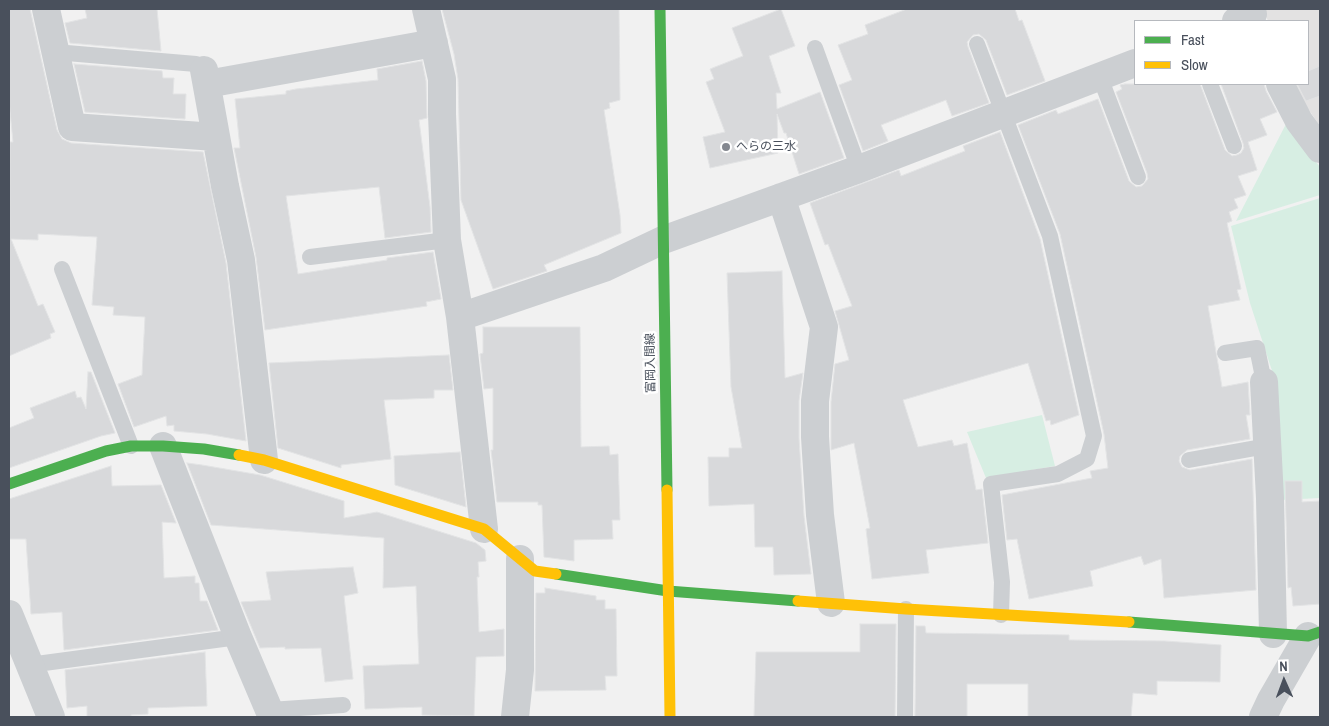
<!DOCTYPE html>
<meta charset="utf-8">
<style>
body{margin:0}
#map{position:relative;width:1329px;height:726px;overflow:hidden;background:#f1f1f1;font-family:"Archivo Narrow",sans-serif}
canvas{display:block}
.frame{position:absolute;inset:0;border:10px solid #49505c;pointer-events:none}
.legend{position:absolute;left:1134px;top:20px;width:175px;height:65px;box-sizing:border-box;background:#fff;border:1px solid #b6b9be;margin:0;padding:6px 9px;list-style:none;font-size:15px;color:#49505c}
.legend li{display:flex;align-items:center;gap:10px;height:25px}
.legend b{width:25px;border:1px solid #b6b9be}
.north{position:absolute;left:1259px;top:656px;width:50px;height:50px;-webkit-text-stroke:4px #fff;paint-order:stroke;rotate:358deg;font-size:14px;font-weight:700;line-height:20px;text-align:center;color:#49505c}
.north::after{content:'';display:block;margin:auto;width:18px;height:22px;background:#49505c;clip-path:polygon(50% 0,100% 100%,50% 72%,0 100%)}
</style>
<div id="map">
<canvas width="1329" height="726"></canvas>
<div class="frame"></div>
<ul class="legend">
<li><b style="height:6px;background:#4caf50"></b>Fast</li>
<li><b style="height:6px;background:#ffc107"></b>Slow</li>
</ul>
<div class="north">N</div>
</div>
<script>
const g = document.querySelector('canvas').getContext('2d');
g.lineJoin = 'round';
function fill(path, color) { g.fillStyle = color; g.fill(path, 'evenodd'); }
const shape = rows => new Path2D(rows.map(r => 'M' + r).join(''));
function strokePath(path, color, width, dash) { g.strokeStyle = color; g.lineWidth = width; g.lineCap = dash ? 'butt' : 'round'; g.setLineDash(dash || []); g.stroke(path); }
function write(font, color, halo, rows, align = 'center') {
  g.font = font + ' "Archivo Narrow","Noto Sans JP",sans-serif'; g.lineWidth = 5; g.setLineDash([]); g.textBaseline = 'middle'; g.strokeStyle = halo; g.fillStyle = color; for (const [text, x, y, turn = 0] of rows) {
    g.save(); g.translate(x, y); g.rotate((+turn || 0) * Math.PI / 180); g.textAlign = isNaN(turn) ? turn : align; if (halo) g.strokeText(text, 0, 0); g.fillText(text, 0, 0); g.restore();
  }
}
fill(shape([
 [1263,9,1320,9,1320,126,1291,84,1308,84,1308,21,1268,21]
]), '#e3e2e2');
fill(shape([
 [1286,124,1320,167,1320,195,1236,221],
 [1320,198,1320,498,1282,500,1275,380,1250,303,1231,226],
 [1042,415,1055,466,986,478,967,432]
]), '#d7eee3');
const building = shape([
 [9,9,30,9,57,130,62,139,71,143,203,152,226,263,246,441,207,434,174,431,174,425,167,426,166,416,134,427,118,384,142,375,145,317,113,315,114,307,92,305,97,237,38,234,38,240,11,239,38,306,43,304,55,332,50,334,51,338,9,356,10,142,13,142,9,101,9,9],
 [85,9,157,9,161,51,70,43,65,23,87,18,85,9],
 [442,9,619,9,620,100,609,103,610,108,604,110,620,215,621,233,544,265,547,271,493,289,461,200,458,79,454,54,442,9],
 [781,9,795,46,769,56,781,93,776,93,777,109,820,92,844,158,799,174,786,133,784,133,777,114,778,153,710,168,703,137,725,132,706,82,714,79,710,69,743,56,732,28,781,9],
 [907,9,1015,9,1019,21,1022,20,1045,81,1007,95,986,40,979,34,973,35,967,42,968,47,989,103,952,116,946,100,881,125,888,141,863,151,839,85,852,80,838,45,868,34,865,25,907,9],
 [422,61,426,81,427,118,419,120,430,207,431,232,385,238,379,187,286,196,298,274,387,260,387,258,433,252,441,299,426,302,427,306,265,330,256,257,234,148,240,148,235,99,286,94,286,91,296,89,378,80,377,69,422,61],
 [74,64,162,71,163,78,174,78,173,94,186,94,185,119,85,112,74,64],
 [1320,66,1320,96,1306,101,1297,84,1308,84,1308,71,1320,66],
 [1125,84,1200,84,1225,150,1232,156,1237,155,1241,153,1244,148,1243,143,1221,84,1264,84,1266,91,1277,112,1260,119,1267,135,1248,142,1257,170,1238,176,1246,195,1234,199,1238,208,1229,212,1232,221,1227,223,1241,289,1237,290,1240,300,1208,306,1222,387,1248,382,1250,415,1246,415,1250,439,1187,450,1180,456,1179,461,1182,467,1190,470,1252,459,1256,590,1164,598,1161,559,1144,565,1141,556,1090,571,1093,586,1029,599,1017,539,1007,540,1002,495,1092,478,1090,471,1108,468,1104,434,1060,234,1018,125,1056,110,1058,114,1098,99,1129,181,1136,187,1142,186,1148,179,1147,173,1116,92,1122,89,1120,85,1125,84],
 [1000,132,1040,239,1079,415,1051,425,1050,420,1046,421,1028,363,903,400,918,447,952,440,954,446,967,443,976,490,982,489,988,543,926,550,929,573,872,579,866,529,870,528,854,443,831,450,831,402,835,364,849,360,835,311,852,306,828,244,825,245,810,203,899,170,901,176,965,151,963,146,1000,132],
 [782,271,785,378,803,373,799,401,799,438,804,516,811,574,774,575,773,547,755,547,754,504,709,506,708,457,729,457,729,448,742,448,731,387,727,273,782,271],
 [483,327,580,327,581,447,609,446,610,455,618,454,620,520,612,520,613,539,574,540,574,561,544,557,542,505,538,505,538,502,497,502,491,450,493,450,493,388,484,389,480,354,483,353,483,327],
 [449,355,453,390,434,390,434,398,384,400,391,459,341,465,341,468,278,448,269,363,449,355],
 [88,372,91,372,115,433,101,436,9,468,9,428,34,418,30,408,75,391,77,398,81,397,86,409,88,372],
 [460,452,466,507,395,485,394,456,460,452],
 [187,463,202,465,260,475,344,501,344,518,377,512,476,543,485,550,486,561,478,562,479,577,477,577,479,632,504,629,504,656,476,657,474,716,422,715,422,707,365,709,363,666,419,664,416,586,383,588,384,538,211,525,187,463],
 [111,466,112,486,161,485,176,523,162,522,164,578,195,576,195,583,199,583,200,601,207,601,218,630,64,650,62,612,31,614,26,539,9,539,9,499,111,466],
 [1285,481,1302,481,1302,502,1320,501,1320,604,1293,606,1291,587,1288,588,1285,481],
 [353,567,358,593,344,596,353,679,325,682,321,648,285,649,285,647,260,648,241,602,271,600,266,572,353,567],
 [545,588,596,596,596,600,605,600,605,609,616,609,617,676,605,676,606,690,535,691,536,593,545,593,545,588],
 [860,624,896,624,895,717,754,717,756,652,860,652,860,624],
 [916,626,925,626,926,633,1069,635,1069,640,1165,641,1221,645,1220,682,1157,681,1157,695,1133,693,1131,717,1028,717,1028,684,967,684,967,717,915,717,916,626],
 [205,652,207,706,148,708,148,714,131,715,131,717,87,717,87,706,67,708,65,670,205,652]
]);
fill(building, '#d8d9db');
strokePath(building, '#e2e3e4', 1);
strokePath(shape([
 [977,44,1050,236,1094,436,1087,459,1058,474,991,484,1002,582,1001,615],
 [815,48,859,169],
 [55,52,196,64,204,70],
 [1100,77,1138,177],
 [1210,84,1234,146],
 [310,257,447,240],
 [62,269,131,446],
 [1225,353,1257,348,1264,382],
 [1189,460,1267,446],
 [29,665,238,637],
 [270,710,343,705],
 [905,717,906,609]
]), '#cccfd2', 16);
strokePath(shape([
 [46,9,72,127,216,137],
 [426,9,442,79,442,114,447,240,460,317,484,529],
 [1236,21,1253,14],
 [204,70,225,186,241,260,264,460],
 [207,84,434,43],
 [1280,84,1299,121,1320,149],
 [781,197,824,327,815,401,815,437,820,515,831,603],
 [460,317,604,268,663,240,859,169,1135,63],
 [1264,382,1270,498,1273,634],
 [163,446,238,637,272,717],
 [9,614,51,717],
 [515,717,520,670,520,559],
 [1263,717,1271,700,1308,636]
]), '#cccfd2', 28);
strokePath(shape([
 [660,9,667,490],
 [9,484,106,451,131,446,163,446,204,449,239,455],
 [556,574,668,591,798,601],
 [1129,622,1308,636,1320,632]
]), '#4caf50', 11);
strokePath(shape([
 [239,455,264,460,484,529,535,571,556,574],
 [667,490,670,717],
 [798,601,906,609,1129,622]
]), '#ffc107', 11);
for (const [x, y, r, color] of [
 [726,147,5,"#848890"]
]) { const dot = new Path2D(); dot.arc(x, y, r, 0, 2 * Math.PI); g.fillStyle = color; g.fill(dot); strokePath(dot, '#fff', 2); }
write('12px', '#49505c', '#fff', [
 ["へらの三水",736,147]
], 'left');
write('12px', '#49505c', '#fff', [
 ["富岡入間線",651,363,-91]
]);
</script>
